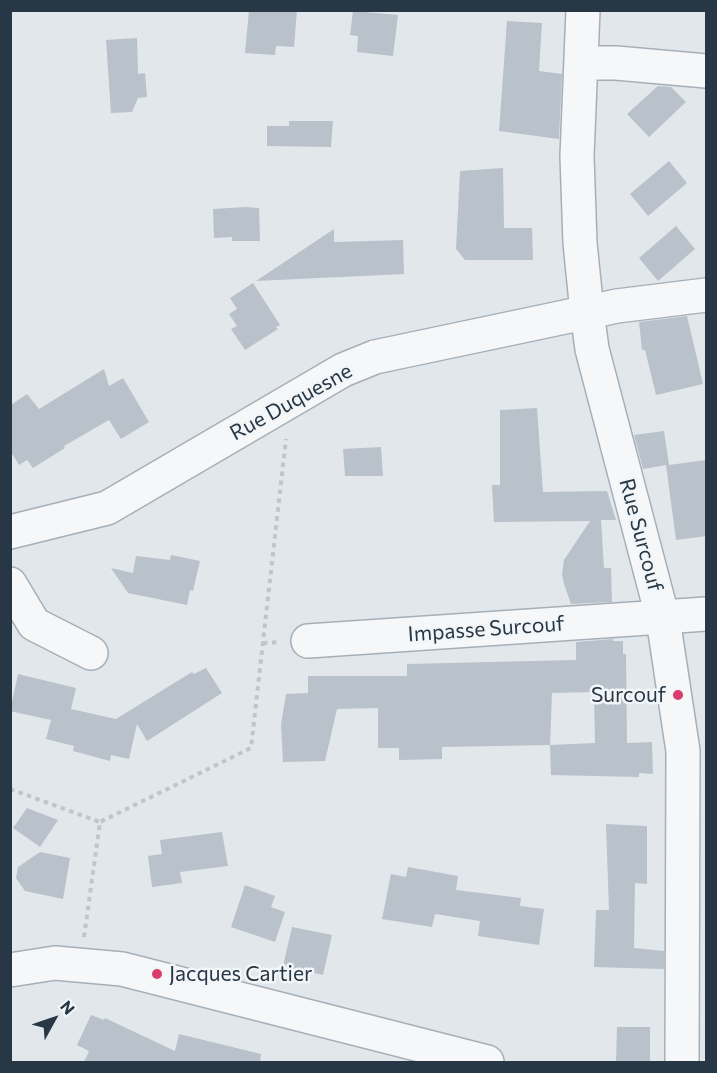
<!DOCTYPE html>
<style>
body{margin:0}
#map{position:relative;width:717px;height:1073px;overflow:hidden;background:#e2e7ec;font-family:Commissioner,sans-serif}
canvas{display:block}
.frame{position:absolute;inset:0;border:12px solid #283745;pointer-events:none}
.north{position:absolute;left:24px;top:989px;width:60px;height:60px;-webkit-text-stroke:4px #f2f6f9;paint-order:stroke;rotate:50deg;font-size:16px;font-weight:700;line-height:24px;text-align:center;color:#283745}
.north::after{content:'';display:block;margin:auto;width:21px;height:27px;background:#283745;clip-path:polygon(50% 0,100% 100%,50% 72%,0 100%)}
</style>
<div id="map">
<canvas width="717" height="1073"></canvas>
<div class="frame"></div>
<div class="north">N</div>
</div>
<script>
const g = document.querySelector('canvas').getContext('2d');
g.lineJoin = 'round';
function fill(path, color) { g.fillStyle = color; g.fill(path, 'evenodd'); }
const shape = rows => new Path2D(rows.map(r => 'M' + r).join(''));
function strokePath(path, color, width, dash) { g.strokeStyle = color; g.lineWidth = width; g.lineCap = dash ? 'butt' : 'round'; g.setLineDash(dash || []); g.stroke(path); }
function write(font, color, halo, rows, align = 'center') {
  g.font = font + ' Commissioner,sans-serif'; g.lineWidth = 5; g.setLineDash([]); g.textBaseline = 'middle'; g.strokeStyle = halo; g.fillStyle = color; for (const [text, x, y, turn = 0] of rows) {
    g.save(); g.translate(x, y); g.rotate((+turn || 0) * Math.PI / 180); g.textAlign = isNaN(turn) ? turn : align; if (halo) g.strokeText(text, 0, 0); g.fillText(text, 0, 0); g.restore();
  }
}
fill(shape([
 [249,10,297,10,294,47,276,46,275,55,245,53],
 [353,11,398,15,393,56,357,52,358,36,350,35],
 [507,21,542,23,539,71,562,74,559,139,499,131],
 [137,38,138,74,145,73,147,97,138,98,132,112,111,113,106,40],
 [658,86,671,87,686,102,649,137,627,114],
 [289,121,333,121,331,147,267,146,267,126,289,126],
 [669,161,687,183,648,216,630,194],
 [503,168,504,228,532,228,533,260,465,260,456,249,460,171],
 [246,207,259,208,260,241,232,241,232,237,214,238,213,209],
 [676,226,695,249,658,281,639,258],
 [334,229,334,242,403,240,404,274,256,281],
 [253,283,280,325,276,327,278,329,245,350,231,329,237,326,229,314,237,309,230,298],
 [687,316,703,384,656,395,645,350,642,350,639,322],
 [104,369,109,386,123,378,149,422,121,439,109,420,64,446,65,448,33,468,27,460,19,465,11,452,11,405,27,394,39,409],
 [537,408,543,492,607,491,616,520,601,520,604,568,611,568,612,602,571,604,564,584,562,574,564,560,590,521,494,522,492,485,500,485,500,410],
 [664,431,669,465,706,460,706,536,676,540,666,465,643,469,634,435],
 [381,447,383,476,345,476,343,449],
 [171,555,200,561,193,591,190,590,187,605,128,593,111,568,133,573,136,556,170,560],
 [613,639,613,641,623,641,623,654,626,654,627,743,652,742,653,774,639,773,639,777,551,775,550,745,595,743,594,692,552,693,550,745,442,747,442,759,399,760,399,748,378,748,378,708,337,709,325,761,283,762,281,725,286,694,308,693,308,676,407,676,407,664,576,660,576,642],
 [206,668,222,693,147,741,137,724,129,759,111,755,110,761,73,751,74,746,46,739,51,720,10,711,18,674,76,688,71,709,116,719,192,672,194,674],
 [27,808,58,820,40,847,13,828],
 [606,824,647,826,647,884,635,883,634,948,664,951,664,969,594,967,596,910,609,910],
 [222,832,228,866,180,872,182,883,152,887,148,856,162,854,160,840],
 [40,852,70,858,63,899,25,891,16,878,18,867],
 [408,867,458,876,456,890,521,898,520,906,544,909,539,945,478,936,480,921,435,914,432,927,382,919,391,874,406,877],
 [245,885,275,896,271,907,285,912,275,942,231,927],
 [292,927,332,935,323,975,283,966],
 [91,1015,104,1020,105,1018,175,1051,179,1034,261,1054,260,1062,84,1062,89,1051,77,1045],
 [617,1027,650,1027,650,1062,616,1062]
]), '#b9c1ca');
const minor = shape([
 [583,10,577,156,580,243,587,312,592,349,663,619,683,751,682,1062],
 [582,63,616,63,706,71],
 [10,532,107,508,343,370,375,357,617,306,706,295],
 [10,584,34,624,91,653],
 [308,641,706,614],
 [10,970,55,963,122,969,487,1062]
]);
strokePath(minor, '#a6afb7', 36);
strokePath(shape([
 [263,643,280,642],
 [10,789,100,822],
 [84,937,100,822,251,748,286,439]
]), '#c0c5ca', 4, [4.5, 4.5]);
strokePath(minor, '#f5f7f9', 33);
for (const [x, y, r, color] of [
 [678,695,6,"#da3d6c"],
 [157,974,6,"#da3d6c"]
]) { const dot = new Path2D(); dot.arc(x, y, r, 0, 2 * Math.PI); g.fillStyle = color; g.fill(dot); strokePath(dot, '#f2f6f9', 2); }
write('21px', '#283745', '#f2f6f9', [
 ["Rue Duquesne",291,402,-29],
 ["Rue Surcouf",641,535,75],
 ["Impasse Surcouf",486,629,-4]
]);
write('21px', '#283745', '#f2f6f9', [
 ["Surcouf",666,695],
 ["Jacques Cartier",169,974,"left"]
], 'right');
</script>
